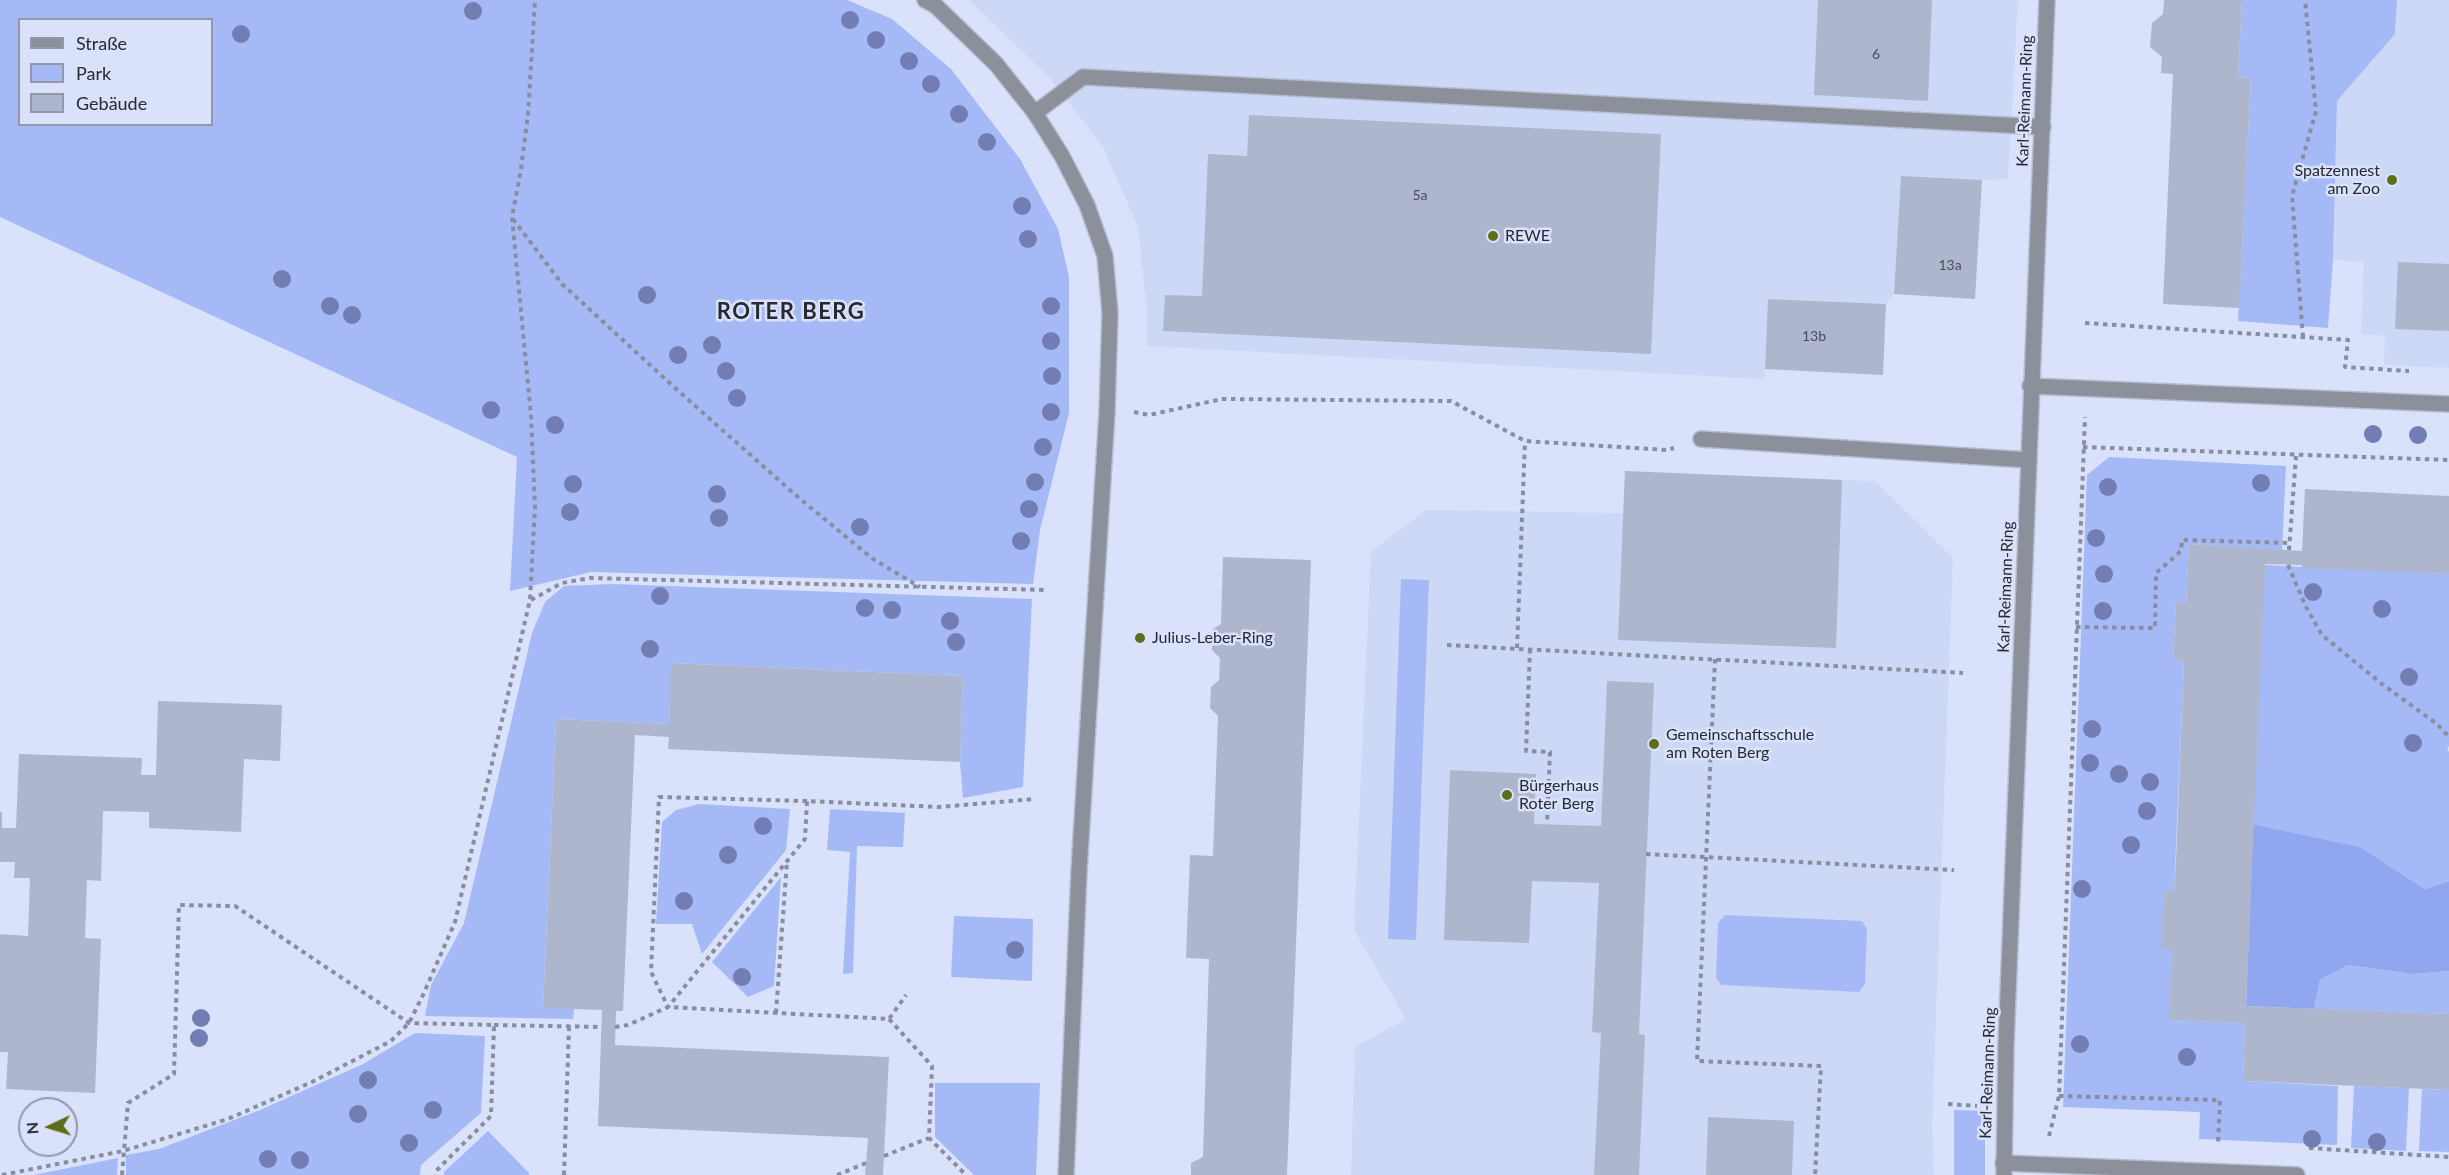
<!DOCTYPE html>
<meta charset="utf-8">
<style>
body{margin:0}
#map{position:relative;width:2449px;height:1175px;overflow:hidden;background:#d9e2fa;font-family:Lato,sans-serif}
canvas{display:block}
.legend{position:absolute;left:18px;top:18px;width:195px;height:108px;box-sizing:border-box;background:#d9e2fa;border:2px solid #9298aa;margin:0;padding:8px 10px;list-style:none;font-size:18px;color:#272a33}
.legend li{display:flex;align-items:center;gap:12px;height:30px}
.legend b{width:30px;border:2px solid #9298aa}
.north{position:absolute;left:18px;top:1097px;width:60px;height:60px;box-sizing:border-box;background:#d9e2fa;border:2px solid #9298aa;border-radius:50%;rotate:266deg;font-size:16px;font-weight:700;line-height:24px;text-align:center;color:#272a33}
.north::after{content:'';display:block;margin:auto;width:21px;height:27px;background:#5d6d19;clip-path:polygon(50% 0,100% 100%,50% 72%,0 100%)}
</style>
<div id="map">
<canvas width="2449" height="1175"></canvas>
<ul class="legend">
<li><b style="height:8px;background:#8c909a"></b>Straße</li>
<li><b style="height:16px;background:#a5b9f6"></b>Park</li>
<li><b style="height:16px;background:#aeb6ce"></b>Gebäude</li>
</ul>
<div class="north">N</div>
</div>
<script>
const g = document.querySelector('canvas').getContext('2d');
g.lineJoin = 'round';
function fill(path, color) { g.fillStyle = color; g.fill(path, 'evenodd'); }
const shape = rows => new Path2D(rows.map(r => 'M' + r).join(''));
function strokePath(path, color, width, dash) { g.strokeStyle = color; g.lineWidth = width; g.lineCap = dash ? 'butt' : 'round'; g.setLineDash(dash || []); g.stroke(path); }
function write(font, color, halo, rows, align = 'center') {
  g.font = font + ' Lato,sans-serif'; g.lineWidth = 5; g.setLineDash([]); g.textBaseline = 'middle'; g.strokeStyle = halo; g.fillStyle = color; for (const [text, x, y, turn = 0] of rows) {
    g.save(); g.translate(x, y); g.rotate((+turn || 0) * Math.PI / 180); g.textAlign = isNaN(turn) ? turn : align; if (halo) g.strokeText(text, 0, 0); g.fillText(text, 0, 0); g.restore();
  }
}
fill(shape([
 [969,0,2018,0,2008,179,1982,180,1901,176,1894,294,1886,304,1769,299,1764,379,1147,346,1147,313,1138,227,1103,147,1049,77],
 [2397,0,2449,0,2449,368,2384,365,2385,336,2361,334,2364,262,2333,260,2337,101,2395,34],
 [1625,471,1875,481,1953,558,1932,1125,1934,1175,1351,1175,1355,1047,1406,1019,1354,930,1371,551,1426,510,1623,513]
]), '#cdd8f7');
fill(shape([
 [0,0,847,0,892,19,951,69,1020,159,1058,229,1069,277,1069,413,1040,530,1033,584,591,572,510,591,517,457,0,217],
 [20,20,212,20,212,124,20,124],
 [2242,0,2397,0,2395,34,2337,101,2333,260,2328,328,2238,321,2251,78,2238,77],
 [2109,457,2286,466,2282,550,2189,544,2186,603,2176,603,2173,660,2184,661,2174,892,2164,891,2162,949,2172,949,2170,1020,2245,1023,2243,1081,2338,1086,2337,1145,2199,1139,2200,1112,2063,1107,2087,475],
 [2264,565,2449,574,2449,746,2447,749,2449,752,2449,881,2425,889,2360,847,2253,824],
 [1401,579,1429,580,1416,940,1388,939],
 [613,584,1032,599,1023,787,963,798,960,762,963,676,672,663,669,724,556,719,543,1007,574,1009,573,1019,425,1016,431,985,464,923,532,633,545,602,564,586],
 [699,804,790,809,786,850,702,954,692,924,656,924,662,822,676,810],
 [830,809,905,813,903,847,857,846,853,973,843,974,850,852,827,850],
 [781,877,774,986,748,997,712,962],
 [1725,915,1862,921,1867,929,1865,984,1859,992,1721,985,1716,978,1718,923],
 [954,916,1033,919,1032,981,951,977],
 [2348,965,2413,974,2449,971,2449,1014,2314,1009,2320,980],
 [415,1033,485,1036,481,1113,421,1165,420,1175,126,1175,126,1155,159,1149,260,1110,363,1064],
 [935,1083,1040,1083,1036,1175,974,1175,935,1137],
 [2354,1086,2409,1088,2406,1151,2351,1148],
 [2422,1089,2449,1090,2449,1152,2419,1151],
 [1954,1110,1985,1111,1985,1175,1954,1175],
 [488,1131,529,1173,529,1175,444,1175,444,1172],
 [118,1158,117,1175,33,1175]
]), '#a5b9f6');
fill(shape([
 [2253,824,2360,847,2425,889,2449,881,2449,971,2413,974,2348,965,2320,980,2314,1009,2246,1006]
]), '#90a7f0');
fill(shape([
 [1818,0,1932,0,1928,101,1814,95],
 [2164,0,2242,0,2238,77,2251,78,2239,308,2163,304,2173,74,2161,73,2162,57,2150,47,2152,23,2163,14],
 [1249,115,1661,134,1651,354,1163,331,1165,295,1202,296,1208,154,1247,156],
 [1901,176,1982,180,1975,299,1894,294],
 [2398,262,2449,264,2449,331,2395,329],
 [1768,299,1886,304,1883,375,1765,369],
 [1625,471,1842,480,1836,648,1618,640],
 [2305,489,2449,496,2449,574,2302,568,2302,565,2265,564,2246,1006,2449,1014,2449,1090,2243,1081,2245,1023,2169,1020,2172,949,2161,949,2164,891,2174,892,2176,860,2184,661,2173,660,2176,602,2186,603,2189,544,2302,551],
 [1223,557,1311,560,1287,1175,1191,1175,1191,1163,1203,1157,1209,959,1186,958,1190,855,1213,856,1218,716,1210,708,1211,687,1219,680,1220,658,1212,650,1213,629,1221,624],
 [671,663,963,676,960,762,668,749,669,737,635,735,623,1011,616,1011,615,1045,889,1057,883,1175,865,1175,868,1138,598,1126,602,1010,543,1008,556,719,669,724],
 [1607,681,1654,683,1639,1034,1645,1035,1639,1175,1594,1175,1601,1033,1592,1032,1599,883,1532,881,1529,943,1444,940,1450,770,1536,774,1534,824,1601,826],
 [158,701,282,705,280,761,244,759,241,832,149,828,149,812,103,811,101,881,87,880,85,938,101,939,95,1093,6,1089,8,1052,0,1052,0,934,28,936,30,878,14,878,15,862,0,862,0,812,2,812,2,828,16,828,19,754,142,758,141,775,156,775],
 [1708,1117,1794,1121,1792,1175,1706,1175]
]), '#aeb6ce');
const service = shape([
 [1035,113,1083,77,2043,127],
 [1701,439,2029,460],
 [2003,1163,2297,1175]
]);
const minor = shape([
 [925,0,936,6,996,64,1035,113,1062,156,1087,205,1105,256,1110,313,1107,412,1079,871,1066,1175],
 [2030,386,2449,404],
 [2004,1175,2006,1045,2047,0]
]);
strokePath(service, '#b5bdd2', 18);
strokePath(minor, '#b5bdd2', 18);
strokePath(shape([
 [513,219,562,284,675,388,799,498,873,559,920,587],
 [2085,323,2348,340,2345,367,2409,371],
 [2303,337,2292,196,2316,111,2305,0],
 [1134,412,1149,415,1222,399,1451,401,1525,441,1667,450,1674,448],
 [2083,447,2449,460],
 [2289,550,2296,456],
 [2288,565,2306,607,2322,635,2382,684,2437,724,2449,737],
 [531,600,562,583,590,578,1046,590],
 [2076,627,2155,628,2156,573,2181,551,2182,540,2289,543],
 [1447,645,1963,673],
 [1517,648,1525,441],
 [1530,649,1526,751,1550,752,1547,824],
 [1715,659,1697,1061,1821,1066,1815,1175],
 [807,801,659,797,651,972,668,1007,805,839,807,801,939,807,1034,799],
 [1646,854,1954,870],
 [776,1013,787,861],
 [889,1019,932,1066,929,1138,966,1175],
 [494,1025,602,1027],
 [615,1027,628,1025,668,1007,889,1019,906,995],
 [2059,1096,2220,1100,2218,1143,2221,1143],
 [1948,1104,1977,1106],
 [2049,1136,2059,1096,2085,417],
 [2309,1148,2449,1157],
 [884,1156,929,1138],
 [2,1175,123,1151,228,1119,312,1082,391,1041,409,1023,423,995,455,922,530,600,535,507,531,416,512,217,521,169,528,114,535,0],
 [122,1175,128,1103,174,1074,179,905,235,906,409,1023,494,1025,491,1116,436,1171,435,1175],
 [564,1175,569,1026],
 [837,1175,866,1163]
]), '#888ea0', 4, [4.5, 4.5]);
strokePath(service, '#8c909a', 15);
strokePath(minor, '#8c909a', 15);
g.fillStyle = '#727db4';
for (const [x, y] of [
 [473,11],
 [850,20],
 [241,34],
 [876,40],
 [909,61],
 [931,84],
 [959,114],
 [987,142],
 [1022,206],
 [1028,239],
 [282,279],
 [647,295],
 [330,306],
 [1051,306],
 [352,315],
 [1051,341],
 [712,345],
 [678,355],
 [726,371],
 [1052,376],
 [737,398],
 [491,410],
 [1051,412],
 [555,425],
 [2373,434],
 [2418,435],
 [1043,447],
 [1035,482],
 [2261,483],
 [573,484],
 [2108,487],
 [717,494],
 [1029,509],
 [570,512],
 [719,518],
 [860,527],
 [2096,538],
 [1021,541],
 [2104,574],
 [2313,592],
 [660,596],
 [865,608],
 [2382,609],
 [892,610],
 [2103,611],
 [950,621],
 [956,642],
 [650,649],
 [2409,677],
 [2092,729],
 [2413,743],
 [2090,763],
 [2119,774],
 [2150,782],
 [2147,811],
 [763,826],
 [2131,845],
 [728,855],
 [2082,889],
 [684,901],
 [1015,950],
 [742,977],
 [201,1018],
 [199,1038],
 [2080,1044],
 [2187,1057],
 [368,1080],
 [433,1110],
 [358,1114],
 [2312,1139],
 [2377,1142],
 [409,1143],
 [268,1159],
 [300,1160]
]) { g.beginPath(); g.arc(x, y, 9, 0, 2 * Math.PI); g.fill(); }
for (const [x, y, r, color] of [
 [2392,180,6,"#5d6d19"],
 [1493,236,6,"#5d6d19"],
 [1140,638,6,"#5d6d19"],
 [1654,744,6,"#5d6d19"],
 [1507,795,6,"#5d6d19"]
]) { const dot = new Path2D(); dot.arc(x, y, r, 0, 2 * Math.PI); g.fillStyle = color; g.fill(dot); strokePath(dot, '#d9e2fa', 2); }
write('14px', '#494d5a', null, [
 ["6",1876,54],
 ["5a",1420,195],
 ["13a",1950,265],
 ["13b",1814,336]
]);
write('16px', '#272a33', '#d9e2fa', [
 ["Karl-Reimann-Ring",2025,101,-88],
 ["Karl-Reimann-Ring",2006,587,-88],
 ["Karl-Reimann-Ring",1988,1073,-88]
]);
write('16px', '#272a33', '#d9e2fa', [
 ["Spatzennest",2380,171,"right"],
 ["am Zoo",2380,189,"right"],
 ["REWE",1505,236],
 ["Julius-Leber-Ring",1152,638],
 ["Gemeinschaftsschule",1666,735],
 ["am Roten Berg",1666,753],
 ["Bürgerhaus",1519,786],
 ["Roter Berg",1519,804]
], 'left');
g.letterSpacing = '1.5px';
write('bold 22px', '#272a33', '#d9e2fa', [
 ["ROTER BERG",791,312]
]);
g.letterSpacing = '0px';
</script>
